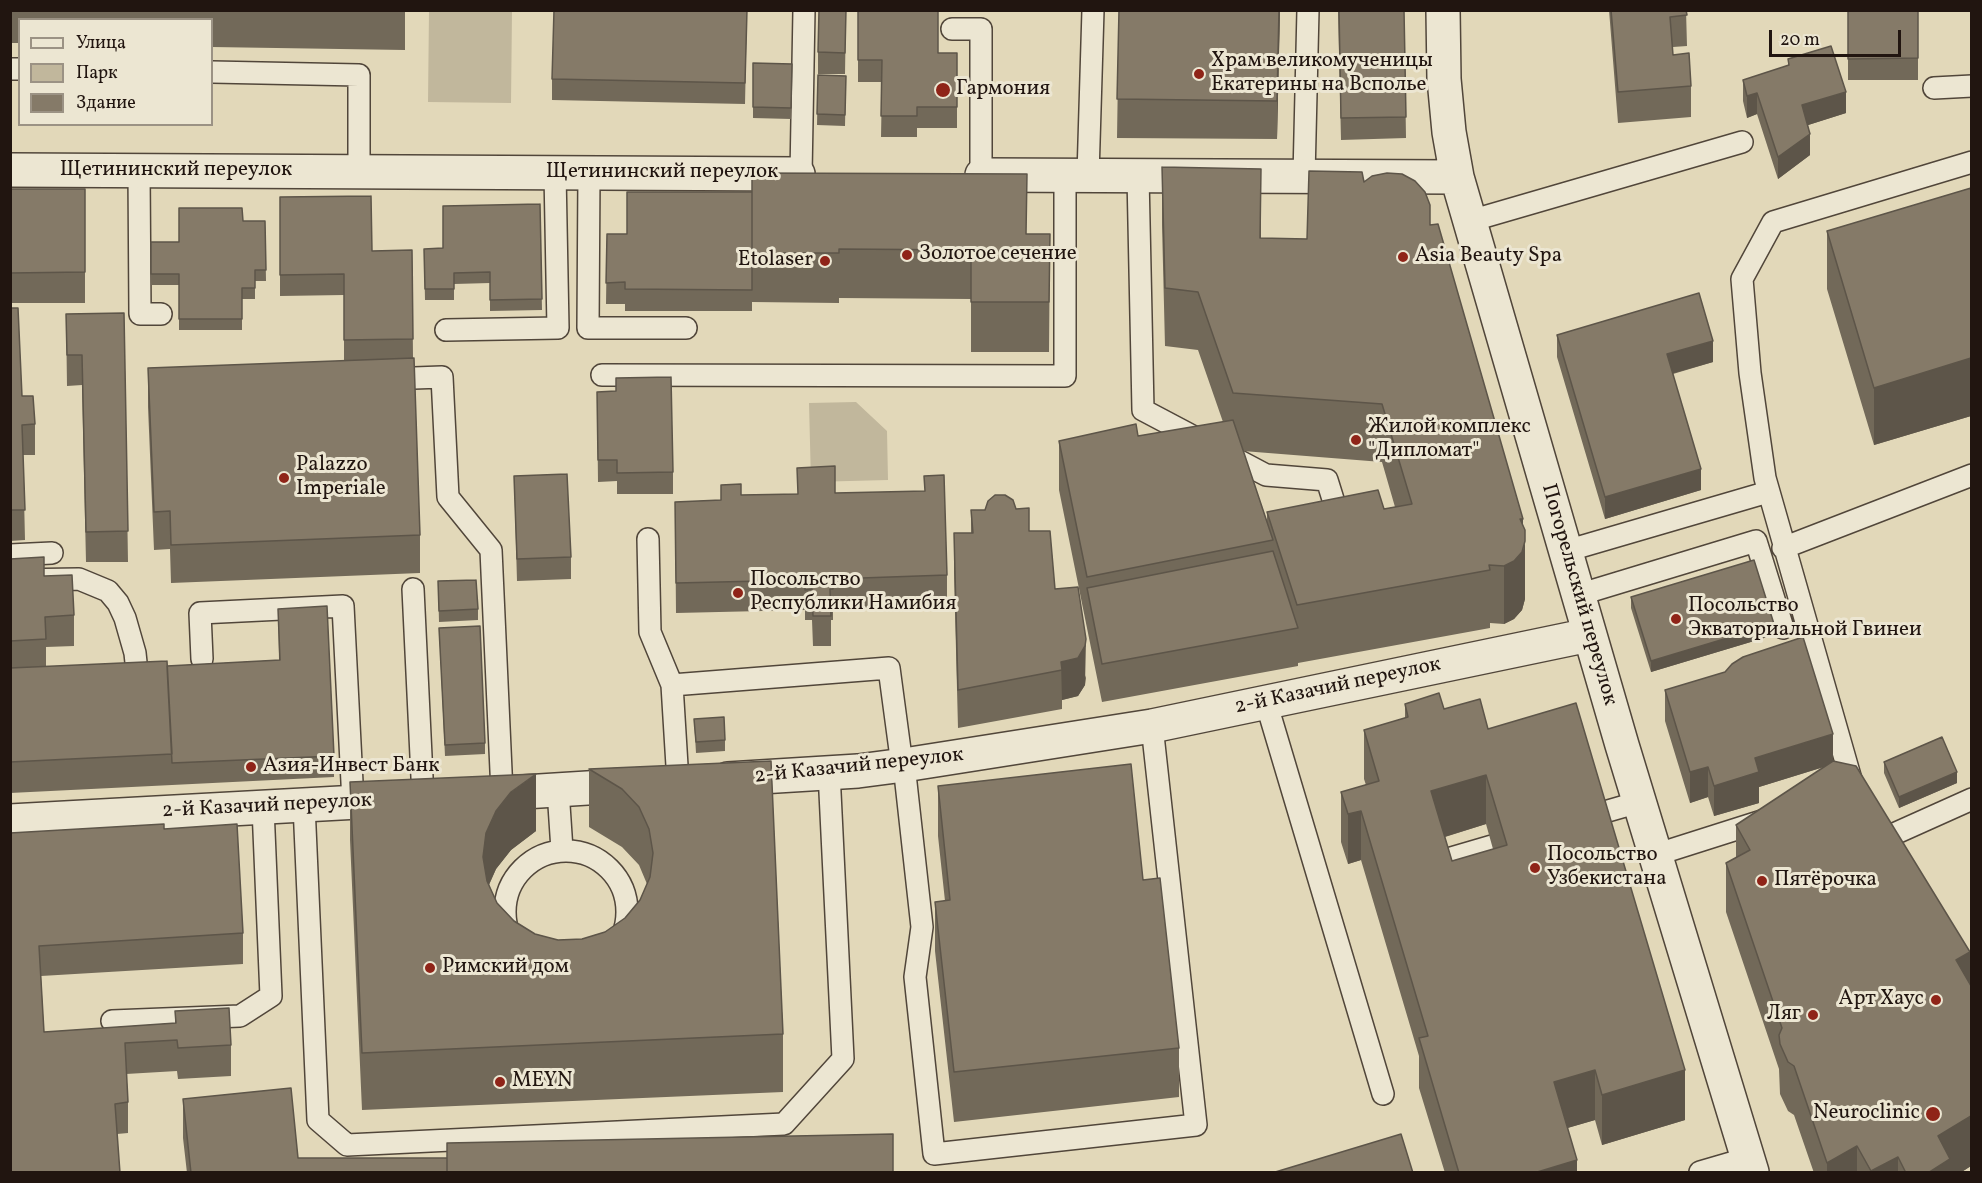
<!DOCTYPE html>
<meta charset="utf-8">
<style>
body{margin:0}
#map{position:relative;width:1982px;height:1183px;overflow:hidden;background:#e2d8b9;font-family:Vollkorn,serif}
canvas{display:block}
.frame{position:absolute;inset:0;border:12px solid #211510;pointer-events:none}
.legend{position:absolute;left:18px;top:18px;width:195px;height:108px;box-sizing:border-box;background:#ece6d2;border:2px solid #9b9284;margin:0;padding:8px 10px;list-style:none;font-size:18px;color:#211510}
.legend li{display:flex;align-items:center;gap:12px;height:30px}
.legend b{width:30px;border:2px solid #9b9284}
.scale{position:absolute;left:1769px;top:30px;width:132px;height:27px;box-sizing:border-box;border:3px solid #211510;border-top:0;padding-left:8px;font-size:18px;line-height:21px;white-space:nowrap;color:#211510;-webkit-text-stroke:4px #ece6d2;paint-order:stroke}
</style>
<div id="map">
<canvas width="1982" height="1183"></canvas>
<div class="frame"></div>
<ul class="legend">
<li><b style="height:8px;background:#ece6d2"></b>Улица</li>
<li><b style="height:16px;background:#c1b79c"></b>Парк</li>
<li><b style="height:16px;background:#857a68"></b>Здание</li>
</ul>
<div class="scale">20 m</div>
</div>
<script>
const g = document.querySelector('canvas').getContext('2d');
g.lineJoin = 'round';
function fill(path, color) { g.fillStyle = color; g.fill(path, 'evenodd'); }
const shape = rows => new Path2D(rows.map(r => 'M' + r).join(''));
function strokePath(path, color, width, dash) { g.strokeStyle = color; g.lineWidth = width; g.lineCap = dash ? 'butt' : 'round'; g.setLineDash(dash || []); g.stroke(path); }
function write(font, color, halo, rows, align = 'center') {
  g.font = font + ' Vollkorn,serif'; g.lineWidth = 6; g.setLineDash([]); g.textBaseline = 'middle'; g.strokeStyle = halo; g.fillStyle = color; for (const [text, x, y, turn = 0] of rows) {
    g.save(); g.translate(x, y); g.rotate((+turn || 0) * Math.PI / 180); g.textAlign = isNaN(turn) ? turn : align; if (halo) g.strokeText(text, 0, 0); g.fillText(text, 0, 0); g.restore();
  }
}
fill(shape([
 [429,11,512,11,511,103,428,102],
 [856,402,887,431,888,480,811,482,809,403]
]), '#c1b79c');
const service = shape([
 [952,29,981,29,981,175],
 [10,69,20,69],
 [212,72,359,75,359,172],
 [1934,88,1972,86],
 [139,171,140,314,161,314],
 [589,173,588,328,686,328],
 [801,174,804,10],
 [1088,175,1093,10],
 [1138,176,1143,410,1266,475,1327,480,1341,525],
 [1304,176,1308,10],
 [1470,221,1742,142],
 [446,330,558,328,555,173],
 [602,375,1065,376,1065,175],
 [386,379,442,377,448,497,491,550,502,793],
 [648,539,650,632,672,685,678,782],
 [1783,548,1972,475],
 [1566,551,1768,492],
 [10,555,52,553],
 [10,580,79,579,108,591,118,603,125,618,135,653,139,691],
 [413,589,423,798],
 [1578,595,1756,541,1783,628],
 [202,659,200,613,343,606,353,802],
 [672,685,889,668,902,765],
 [1266,702,1383,1094],
 [904,765,922,927,915,977,934,1154,1196,1125,1152,726],
 [558,790,562,850],
 [1854,790,1765,478,1750,373,1742,279,1773,222,1972,162],
 [304,805,318,1120,347,1145,784,1124,843,1059,829,772],
 [1594,815,1639,802],
 [1894,834,1972,799],
 '505 912a61 61 0 1 1 122 0a61 61 0 1 1-122 0Z',
 [1655,855,1762,821],
 [1451,858,1492,846],
 [112,1021,240,1016,271,996,263,808],
 [1700,1172,1748,1158]
]);
const minor = shape([
 [1443,10,1444,79,1449,132,1457,177,1622,745,1752,1172],
 [10,170,798,174],
 [982,175,1457,177],
 [728,779,858,771,904,765,1152,726,1589,635],
 [492,794,635,785],
 [10,821,395,800]
]);
strokePath(service, '#51463a', 24);
strokePath(minor, '#51463a', 36);
strokePath(service, '#ece6d2', 21);
strokePath(minor, '#ece6d2', 33);
fill(shape([
 [10,10,405,10,405,50,212,47,212,20,20,20,20,43,10,43],
 [747,10,745,104,552,100,552,79],
 [846,10,845,74,818,74,818,52],
 [858,10,938,53,957,53,957,128,917,128,917,137,881,137,882,82,858,82],
 [1119,10,1280,10,1277,139,1117,138],
 [1338,10,1404,10,1406,138,1341,140],
 [1609,10,1686,10,1687,46,1673,47,1673,55,1691,86,1691,117,1618,123],
 [1848,10,1918,10,1918,80,1848,80],
 [1788,59,1846,113,1808,125,1810,155,1778,179,1757,114,1747,118,1743,101,1743,80,1788,66],
 [753,63,792,64,791,119,753,118],
 [818,75,846,76,845,126,817,125],
 [1162,167,1261,238,1307,239,1364,182,1430,225,1523,525,1525,599,1522,610,1514,619,1504,624,1490,623,1490,628,1298,663,1298,666,1102,702,1059,490,1059,441,1138,436,1223,422,1198,350,1165,346,1162,225],
 [1243,451,1382,462,1395,507,1384,509,1267,512,1267,521],
 [752,173,1027,234,1050,234,1049,352,971,352,971,299,839,298,839,303,752,302],
 [1971,188,1971,416,1874,445,1827,289,1827,231],
 [10,189,85,189,85,303,10,303],
 [752,192,752,311,625,311,625,304,606,304,607,234,627,234],
 [280,197,372,251,412,250,413,358,420,535,420,573,171,583,170,549,154,550,148,407,148,368,344,361,344,295,280,296],
 [540,204,542,310,490,311,490,283,454,284,454,300,425,300,424,249,443,248],
 [243,221,265,221,266,281,255,281,255,299,242,299,242,330,179,330,179,285,151,285,151,242,179,242],
 [10,308,22,396,35,424,35,455,23,455,25,540,10,541],
 [124,313,128,562,86,562,82,385,67,386,66,314],
 [1557,335,1713,362,1673,374,1701,490,1605,519,1557,357],
 [597,392,673,472,673,494,617,494,617,481,598,482],
 [514,476,571,557,571,579,517,581],
 [835,493,947,575,947,606,833,609,833,620,831,620,831,646,813,646,812,620,805,620,805,610,676,613,675,502,721,500,741,495],
 [971,510,1029,531,1055,589,1086,678,1085,685,1078,696,1062,700,1062,709,958,728,954,572,954,533,971,533],
 [10,559,44,576,74,615,74,646,46,647,46,667,167,666,279,660,278,609,334,756,334,777,10,793],
 [438,581,478,609,478,620,439,622],
 [1631,597,1774,635,1651,672,1631,608],
 [439,628,485,743,485,754,445,756],
 [1665,690,1833,761,1971,986,1971,1166,1960,1173,1814,1173,1794,1115,1788,1111,1780,1094,1779,1069,1726,912,1726,863,1736,858,1736,825,1824,767,1759,787,1759,803,1714,816,1708,797,1690,803,1665,721],
 [1405,704,1444,709,1488,729,1685,1120,1602,1145,1595,1120,1567,1128,1577,1173,1445,1173,1419,1088,1419,1056,1361,860,1348,864,1341,842,1341,792,1366,785,1364,779,1364,730,1405,718],
 [1486,824,1493,849,1452,861,1445,837],
 [694,719,725,740,725,751,696,753],
 [771,761,783,1034,783,1092,362,1110,350,840,350,782,536,831,511,850,496,869,489,885,497,903,514,921,535,934,558,940,582,939,605,932,625,918,640,900,647,884,639,865,622,847,589,827,589,769],
 [1884,762,1957,783,1899,808,1884,773],
 [938,786,1143,880,1179,1048,1179,1097,954,1122,935,951,935,902,945,901,938,836],
 [164,829,243,933,243,964,41,976,44,1032,175,1023,175,1011,231,1045,231,1076,178,1079,177,1071,126,1074,128,1102,128,1133,117,1134,10,1173,10,833],
 [183,1099,298,1158,893,1173,187,1173,183,1138]
]), '#726959');
fill(shape([
 [1279,10,1280,10,1277,139,1277,101],
 [1846,92,1846,113,1802,127,1802,105],
 [1757,93,1757,114,1747,118,1747,96],
 [1810,134,1810,155,1778,179,1778,157],
 [1261,169,1261,227,1260,296,1260,238],
 [1713,341,1713,362,1667,375,1667,354],
 [1971,358,1971,416,1874,445,1874,388],
 [1701,469,1701,490,1605,519,1605,497],
 [1520,519,1523,519,1523,550,1525,541,1525,599,1522,610,1514,619,1504,624,1504,566],
 [1774,624,1774,635,1651,672,1651,661],
 [1086,639,1085,685,1078,696,1062,700,1061,662],
 [1833,734,1833,764,1759,787,1759,803,1714,816,1714,786,1755,758],
 [1708,767,1708,797,1690,803,1690,772],
 [1957,772,1957,783,1899,808,1899,797],
 [536,774,536,831,511,850,496,869,486,891,483,857,486,833,496,811,511,792],
 [1486,775,1486,824,1431,841,1431,791],
 [1361,811,1361,860,1348,864,1348,814],
 [1970,952,1970,1001,1956,960],
 [1595,1070,1595,1120,1554,1132,1554,1082],
 [1685,1070,1685,1120,1602,1145,1602,1095],
 [1971,1116,1971,1166,1960,1173,1928,1173,1938,1136],
 [1857,1146,1857,1173,1827,1173,1827,1163],
 [1898,1157,1898,1173,1871,1173,1871,1171],
 [1577,1160,1577,1173,1534,1173]
]), '#5d5549');
const building = shape([
 [554,10,747,10,745,83,552,79,554,10],
 [819,10,846,10,845,53,818,52,819,10],
 [858,10,938,10,938,53,957,53,957,107,917,107,917,116,881,116,882,60,858,60,858,10],
 [1119,10,1279,10,1277,101,1117,99,1119,10],
 [1339,10,1404,10,1406,117,1341,118,1339,10],
 [1611,10,1686,10,1687,15,1670,17,1673,55,1689,53,1691,86,1618,92,1611,10],
 [1848,10,1918,10,1918,58,1848,59,1848,10],
 [1831,46,1846,92,1802,105,1810,134,1778,157,1757,93,1747,96,1743,80,1789,65,1788,59,1831,46],
 [753,63,792,64,791,108,753,107,753,63],
 [818,75,846,76,845,115,817,114,818,75],
 [1162,167,1261,169,1260,238,1307,239,1309,171,1362,172,1364,182,1372,176,1387,173,1402,174,1415,181,1425,192,1430,205,1430,225,1438,224,1523,519,1520,519,1525,530,1525,541,1522,552,1514,561,1504,566,1489,565,1490,570,1297,605,1267,512,1378,490,1384,509,1412,504,1382,404,1233,393,1198,292,1165,288,1162,167],
 [752,173,1027,174,1026,234,1050,234,1049,302,971,302,971,250,839,249,839,253,752,253,752,173],
 [1971,188,1971,358,1874,388,1827,231,1971,188],
 [10,189,85,189,85,272,10,273,10,189],
 [627,192,752,192,752,290,625,289,625,282,606,283,607,234,627,234,627,192],
 [371,196,372,251,412,250,413,339,344,340,344,274,280,275,280,197,371,196],
 [540,204,542,299,490,300,490,272,454,273,454,289,425,289,424,249,443,248,443,206,540,204],
 [179,208,242,208,243,221,265,221,266,270,255,270,255,288,242,288,242,319,179,319,179,274,151,274,151,242,179,242,179,208],
 [1699,293,1713,341,1667,354,1701,469,1605,497,1557,335,1699,293],
 [10,308,18,308,22,396,33,396,35,424,22,425,25,510,10,510,10,308],
 [124,313,128,531,86,532,82,355,67,355,66,314,124,313],
 [414,358,420,535,171,545,170,511,154,512,148,368,414,358],
 [671,377,673,472,617,473,617,460,598,460,597,392,616,391,616,378,671,377],
 [1233,420,1273,540,1087,577,1059,441,1136,424,1138,436,1233,420],
 [835,466,835,493,925,491,924,476,944,475,947,575,833,579,833,589,830,589,831,616,813,616,812,589,805,590,805,580,676,583,675,502,721,500,721,485,741,484,741,495,798,494,797,468,835,466],
 [567,474,571,557,517,559,514,476,567,474],
 [995,495,1005,495,1013,500,1016,509,1029,508,1029,531,1050,531,1055,589,1078,587,1086,639,1085,646,1078,658,1061,662,1062,670,958,690,954,533,973,533,971,510,985,510,988,501,995,495],
 [1273,551,1298,628,1102,664,1087,588,1273,551],
 [44,557,44,576,72,575,74,615,45,617,46,639,10,641,10,559,44,557],
 [1754,560,1774,624,1651,661,1631,597,1754,560],
 [476,580,478,609,439,611,438,581,476,580],
 [327,606,334,756,172,763,167,666,280,660,278,609,327,606],
 [480,626,485,743,445,745,439,628,480,626],
 [1803,637,1833,734,1755,758,1759,772,1714,786,1708,767,1690,772,1665,690,1725,672,1732,664,1743,657,1803,637],
 [167,661,172,754,10,762,10,668,167,661],
 [1439,693,1444,709,1480,699,1488,729,1576,703,1685,1070,1602,1095,1595,1070,1554,1082,1577,1160,1534,1173,1459,1173,1419,1038,1428,1036,1361,811,1348,814,1341,792,1379,781,1364,730,1408,717,1405,704,1439,693],
 [1486,775,1507,845,1452,861,1431,791,1486,775],
 [724,717,725,740,696,742,694,719,724,717],
 [1942,737,1957,772,1899,797,1884,762,1942,737],
 [771,761,783,1034,362,1053,350,782,536,774,511,792,496,811,486,833,483,857,487,881,497,903,514,921,535,934,558,940,582,939,605,932,625,918,640,900,650,877,653,853,649,829,639,807,622,789,589,769,771,761],
 [1833,761,1856,766,1970,952,1956,960,1971,986,1971,1116,1938,1136,1950,1159,1928,1173,1906,1173,1898,1157,1871,1171,1857,1146,1827,1163,1794,1066,1788,1062,1780,1044,1779,1035,1782,1028,1726,863,1750,850,1736,825,1833,761],
 [1131,764,1143,880,1160,878,1179,1048,954,1072,935,902,950,900,938,786,1131,764],
 [164,824,164,829,237,824,243,933,39,946,44,1032,176,1023,175,1011,229,1008,231,1045,178,1048,177,1040,125,1043,128,1102,115,1104,120,1173,10,1173,10,833,164,824],
 [291,1088,298,1158,447,1158,447,1173,191,1173,183,1099,291,1088],
 [893,1134,893,1173,447,1173,447,1143,893,1134],
 [1401,1134,1413,1173,1272,1173,1401,1134]
]);
fill(building, '#857a68');
strokePath(building, '#5d5549', 1.5);
for (const [x, y, r, color] of [
 [1199,74,6,"#8f2418"],
 [943,90,8,"#8f2418"],
 [907,255,6,"#8f2418"],
 [1403,257,6,"#8f2418"],
 [825,261,6,"#8f2418"],
 [1356,440,6,"#8f2418"],
 [284,478,6,"#8f2418"],
 [738,593,6,"#8f2418"],
 [1676,619,6,"#8f2418"],
 [251,767,6,"#8f2418"],
 [1535,868,6,"#8f2418"],
 [1762,881,6,"#8f2418"],
 [430,968,6,"#8f2418"],
 [1936,1000,6,"#8f2418"],
 [1813,1015,6,"#8f2418"],
 [500,1082,6,"#8f2418"],
 [1933,1114,8,"#8f2418"]
]) { const dot = new Path2D(); dot.arc(x, y, r, 0, 2 * Math.PI); g.fillStyle = color; g.fill(dot); strokePath(dot, '#ece6d2', 2); }
write('21px', '#211510', '#ece6d2', [
 ["Храм великомученицы",1211,62],
 ["Екатерины на Всполье",1211,86],
 ["Гармония",956,90],
 ["Золотое сечение",919,255],
 ["Asia Beauty Spa",1415,257],
 ["Etolaser",813,261,"right"],
 ["Жилой комплекс",1368,428],
 ["\"Дипломат\"",1368,452],
 ["Palazzo",296,466],
 ["Imperiale",296,490],
 ["Посольство",750,581],
 ["Республики Намибия",750,605],
 ["Посольство",1688,607],
 ["Экваториальной Гвинеи",1688,631],
 ["Азия-Инвест Банк",263,767],
 ["Посольство",1547,856],
 ["Узбекистана",1547,880],
 ["Пятёрочка",1774,881],
 ["Римский дом",442,968],
 ["Арт Хаус",1924,1000,"right"],
 ["Ляг",1801,1015,"right"],
 ["MEYN",512,1082],
 ["Neuroclinic",1920,1114,"right"]
], 'left');
write('21px', '#211510', '#ece6d2', [
 ["Щетининский переулок",176,171],
 ["Щетининский переулок",662,173],
 ["Погорельский переулок",1578,595,74],
 ["2-й Казачий переулок",1338,687,-12],
 ["2-й Казачий переулок",859,767,-6],
 ["2-й Казачий переулок",267,807,-3]
]);
</script>
